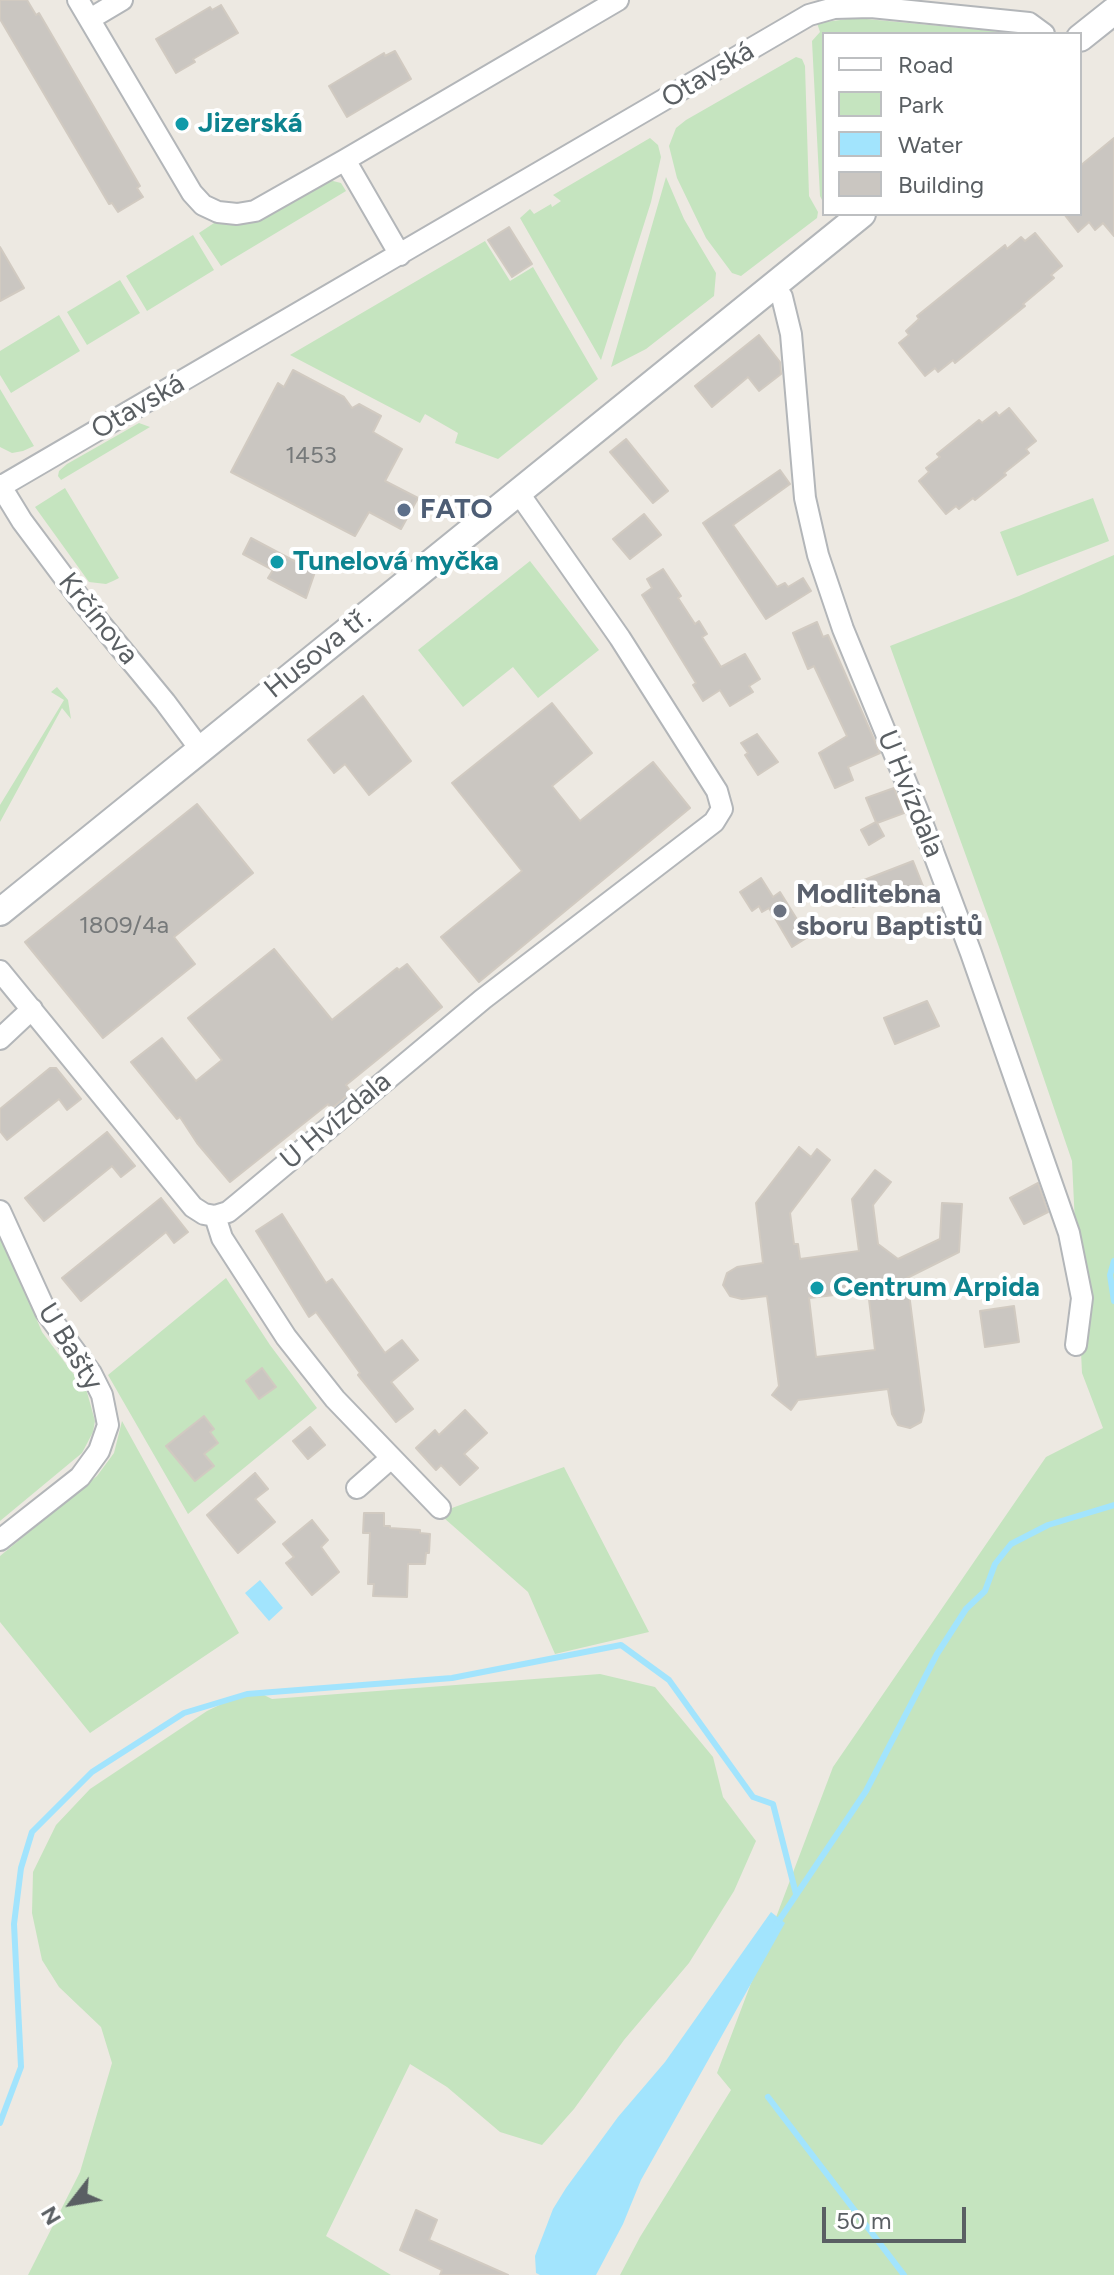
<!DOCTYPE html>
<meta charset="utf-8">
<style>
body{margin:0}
#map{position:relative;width:1114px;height:2275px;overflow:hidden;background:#ede9e2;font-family:Figtree,sans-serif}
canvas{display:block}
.legend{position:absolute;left:822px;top:32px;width:260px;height:184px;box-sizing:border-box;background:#fff;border:2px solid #bdbfc1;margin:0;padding:10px 14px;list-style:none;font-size:24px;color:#5a5f63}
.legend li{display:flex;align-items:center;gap:16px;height:40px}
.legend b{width:40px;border:2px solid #bdbfc1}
.north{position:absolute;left:32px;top:2163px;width:80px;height:80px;-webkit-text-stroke:6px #fff;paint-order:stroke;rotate:239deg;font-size:22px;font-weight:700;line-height:32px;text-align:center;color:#5a5f63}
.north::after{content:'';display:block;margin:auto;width:28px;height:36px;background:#5a5f63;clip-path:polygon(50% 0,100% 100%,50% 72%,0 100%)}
.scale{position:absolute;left:822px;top:2207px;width:144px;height:36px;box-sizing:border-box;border:4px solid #5a5f63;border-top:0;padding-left:10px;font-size:24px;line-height:28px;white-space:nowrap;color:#5a5f63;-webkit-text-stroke:6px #fff;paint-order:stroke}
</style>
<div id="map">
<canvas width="1114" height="2275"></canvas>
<ul class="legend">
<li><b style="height:10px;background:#fff"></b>Road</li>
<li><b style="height:22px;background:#c5e4bf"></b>Park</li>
<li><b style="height:22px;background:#a2e4fd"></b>Water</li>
<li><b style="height:22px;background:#cac6c1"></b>Building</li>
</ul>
<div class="north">N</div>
<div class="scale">50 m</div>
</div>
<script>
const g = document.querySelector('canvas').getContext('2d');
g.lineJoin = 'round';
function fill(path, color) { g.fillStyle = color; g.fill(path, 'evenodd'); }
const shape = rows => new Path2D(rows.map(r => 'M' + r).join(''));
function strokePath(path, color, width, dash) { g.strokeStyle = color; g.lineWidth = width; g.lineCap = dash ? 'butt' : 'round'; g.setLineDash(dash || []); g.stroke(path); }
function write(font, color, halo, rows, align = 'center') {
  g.font = font + ' Figtree,sans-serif'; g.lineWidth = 8; g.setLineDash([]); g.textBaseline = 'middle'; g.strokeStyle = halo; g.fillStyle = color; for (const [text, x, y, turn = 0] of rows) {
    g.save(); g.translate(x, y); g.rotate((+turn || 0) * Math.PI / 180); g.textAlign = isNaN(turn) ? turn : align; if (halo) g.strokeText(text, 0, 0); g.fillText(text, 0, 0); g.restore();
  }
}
fill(shape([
 [856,18,1003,32,824,34,824,204,820,196,812,41,820,32,817,23],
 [796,57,802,59,805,66,809,196,818,212,817,218,741,276,732,273,706,238,677,178,669,146,676,128,686,120],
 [650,138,658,145,661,157,651,202,601,360,520,218,530,209,534,214,551,204,552,207,561,201,553,195],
 [666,177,684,219,716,273,714,296,646,349,611,367],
 [325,179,341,183,346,191,221,266,199,233,214,223,244,221],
 [193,235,214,270,147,311,126,276],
 [485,241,510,281,533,267,598,379,498,459,455,443,458,433,425,414,420,423,290,355],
 [120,280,140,313,87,345,67,312],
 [59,315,80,351,11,393,0,375,0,351],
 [0,389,34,446,23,451,12,453,0,447],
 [139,423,150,427,61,480,58,476,59,471,67,464],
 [65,488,119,578,113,581,106,584,89,582,35,507],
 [1093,498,1109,541,1017,576,1000,532],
 [1114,555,1114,2275,620,2275,640,2237,731,2090,717,2073,833,1767,1046,1457,1103,1428,1082,1373,1072,1161,999,947,890,646,1019,596],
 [530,561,599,650,538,698,513,667,463,707,418,650],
 [57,687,68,700,71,719,62,708,0,822,0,805,64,700,51,692],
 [0,1232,42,1332,87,1392,95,1421,93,1432,82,1453,0,1521],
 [226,1278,270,1345,317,1408,188,1514,108,1375],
 [122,1421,239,1633,90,1733,0,1622,0,1556,97,1476,114,1453],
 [564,1467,649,1632,555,1654,528,1592,444,1518,452,1508],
 [600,1674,655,1687,713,1757,723,1797,756,1841,734,1891,689,1963,624,2040,574,2109,542,2145,500,2132,447,2087,410,2064,326,2236,391,2275,28,2275,80,2172,112,2063,101,2027,59,1987,42,1960,32,1913,33,1872,56,1825,90,1789,207,1711,238,1696,256,1691,272,1699]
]), '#c5e4bf');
fill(shape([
 [260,1580,283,1608,269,1621,245,1593],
 [771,1912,785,1923,641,2180,623,2224,596,2275,540,2275,536,2273,535,2256,553,2209,566,2188,618,2117,665,2062]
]), '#a2e4fd');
strokePath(shape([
 [1114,1261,1110,1275,1114,1301],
 [776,1925,866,1791,937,1654,966,1609,985,1591,995,1564,1011,1544,1048,1525,1114,1505],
 [768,2097,904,2275],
 [0,2123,21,2067,14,1924,21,1868,32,1832,92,1772,184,1713,247,1694,452,1678,621,1645,669,1680,753,1797,773,1804,796,1894]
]), '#a2e4fd', 6);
const building = shape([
 [0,0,27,0,36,15,39,13,140,186,137,188,143,197,118,212,112,203,109,204,0,19,0,0],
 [221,5,238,33,193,59,195,62,176,73,156,39,210,7,212,10,221,5],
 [395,51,411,79,347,117,329,86,384,53,385,56,395,51],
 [1114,138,1114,236,1103,223,1095,230,1089,222,1078,232,1064,214,1080,214,1080,166,1114,138],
 [509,227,532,264,512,277,488,240,509,227],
 [1035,233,1062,266,1051,275,1054,278,1023,304,1025,306,955,363,953,360,938,372,935,368,925,376,899,343,909,335,906,331,919,319,917,316,1005,245,1007,249,1021,237,1025,241,1035,233],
 [0,247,24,288,0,301,0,247],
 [759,335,780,362,781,374,759,391,748,377,712,407,695,386,759,335],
 [293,370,344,397,352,408,359,404,381,416,373,432,402,449,385,481,418,498,401,529,369,512,355,536,231,472,278,383,284,387,293,370],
 [1009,408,1036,441,1026,449,1029,453,1004,473,1006,475,975,500,973,498,959,509,956,506,946,514,919,481,929,472,926,468,940,457,937,454,979,420,982,423,996,412,999,416,1009,408],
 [626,439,668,491,653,503,610,452,626,439],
 [780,470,790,484,733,525,777,587,785,583,788,587,803,578,811,591,766,619,703,523,780,470],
 [644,514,661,535,630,559,613,539,644,514],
 [251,538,315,572,306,598,268,578,273,570,243,554,251,538],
 [663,569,681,596,678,598,695,624,699,621,707,634,702,637,721,667,745,654,760,679,749,686,753,692,730,706,720,690,703,701,693,685,696,683,642,595,652,588,647,579,663,569],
 [817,622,823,637,828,635,880,753,848,767,853,780,835,788,819,753,847,736,814,666,808,669,793,633,817,622],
 [363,696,411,761,369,795,345,764,334,773,308,740,363,696],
 [552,703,592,753,552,786,580,821,653,762,690,808,479,982,441,937,522,871,452,783,552,703],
 [757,734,778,762,758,775,745,755,748,753,741,743,757,734],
 [894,788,904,813,877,823,884,836,869,845,861,830,876,822,866,798,894,788],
 [197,804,253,873,174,937,195,964,103,1038,25,942,197,804],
 [913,861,925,891,899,901,895,892,853,907,846,887,913,861],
 [761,878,773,897,780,892,808,937,792,947,769,908,762,912,759,906,752,911,740,892,761,878],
 [274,949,332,1020,397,968,399,970,407,964,442,1007,346,1085,351,1092,336,1105,331,1108,328,1104,230,1182,197,1143,180,1117,177,1119,131,1062,162,1038,196,1081,222,1060,188,1018,274,949],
 [927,1001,939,1026,895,1044,884,1018,927,1001],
 [50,1068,56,1068,81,1099,67,1110,59,1099,7,1140,0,1131,0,1109,50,1068],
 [107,1132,135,1166,121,1177,112,1166,44,1221,25,1198,107,1132],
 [799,1147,811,1157,817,1149,830,1160,790,1213,794,1244,798,1244,800,1259,859,1251,852,1199,875,1170,891,1182,873,1205,878,1244,898,1259,940,1239,942,1203,962,1204,959,1252,907,1278,924,1410,921,1422,910,1428,898,1425,892,1414,888,1389,798,1400,791,1410,772,1395,779,1386,767,1296,742,1299,730,1296,723,1285,727,1273,737,1267,763,1263,756,1203,799,1147],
 [868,1291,875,1350,816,1357,809,1298,868,1291],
 [1038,1183,1048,1212,1024,1224,1010,1198,1038,1183],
 [161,1198,188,1232,174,1243,166,1232,81,1301,62,1278,161,1198],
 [282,1214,326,1283,332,1279,385,1353,402,1340,418,1360,391,1382,413,1409,396,1422,358,1375,360,1373,316,1312,309,1317,256,1231,282,1214],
 [1014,1306,1019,1342,985,1347,980,1311,1014,1306],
 [262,1368,276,1387,259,1399,246,1381,262,1368],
 [465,1410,487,1433,464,1454,478,1468,460,1485,441,1465,436,1470,416,1448,435,1430,439,1435,465,1410],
 [204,1416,214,1429,210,1432,218,1443,204,1454,214,1466,195,1481,166,1446,204,1416],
 [310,1427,325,1445,308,1459,293,1441,310,1427],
 [255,1473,268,1489,255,1499,275,1522,238,1553,207,1515,255,1473],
 [364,1513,384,1513,384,1526,390,1526,390,1528,420,1530,420,1533,430,1534,429,1553,426,1553,425,1564,408,1564,407,1597,373,1596,374,1584,368,1584,370,1533,363,1533,364,1513],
 [312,1520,328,1540,321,1547,339,1572,312,1595,286,1563,294,1557,283,1544,312,1520],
 [416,2210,437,2220,429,2240,508,2275,440,2275,442,2270,400,2250,416,2210]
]);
fill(building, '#cac6c1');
strokePath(building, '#d1cac1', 2);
const minor = shape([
 [78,0,192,193,203,205,218,212,237,214,255,211,345,160,618,0],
 [90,19,122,0],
 [345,160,400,255],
 [774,285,782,297,791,334,805,498,818,555,843,629,917,809,971,953,1069,1233,1082,1298,1076,1345],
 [0,485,22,521,81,600,165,702,200,749],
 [0,487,809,15,834,8,871,7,1029,23,1044,34],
 [0,971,193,1207,204,1214,215,1216,228,1212,239,1203,483,999,714,822,722,809,717,791,620,638,518,492],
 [0,1039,32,1009],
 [0,1211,46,1312,91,1373,102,1395,108,1425,99,1451,80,1477,0,1540],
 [215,1216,222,1238,286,1337,335,1399,440,1508],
 [357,1488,390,1459]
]);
const tertiary = shape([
 [1080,38,1114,11],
 [0,912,862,214]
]);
strokePath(minor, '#b3b6b9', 24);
strokePath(tertiary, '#b3b6b9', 30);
strokePath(minor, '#fff', 20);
strokePath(tertiary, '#fff', 26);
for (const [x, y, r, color] of [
 [182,124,8,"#0f9aa8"],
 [404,510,8,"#5c6f8a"],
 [277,562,8,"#0f9aa8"],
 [780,911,8,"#6b7280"],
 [817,1288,8,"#0f9aa8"]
]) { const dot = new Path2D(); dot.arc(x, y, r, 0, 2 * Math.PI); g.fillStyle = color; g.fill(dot); strokePath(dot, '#fff', 3); }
write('24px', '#76797a', null, [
 ["1453",311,456],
 ["1809/4a",124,926]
]);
write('28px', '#5a5f63', '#fff', [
 ["Otavská",708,75,-31],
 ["Otavská",138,407,-30],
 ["Krčínova",98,619,51],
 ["Husova tř.",318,653,-39],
 ["U Hvízdala",910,794,68],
 ["U Hvízdala",336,1121,-40],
 ["U Bašty",70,1347,58]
]);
write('bold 28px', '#0d838f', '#fff', [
 ["Jizerská",198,124],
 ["Tunelová myčka",293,562],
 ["Centrum Arpida",833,1288]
], 'left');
write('bold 28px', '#4e5e75', '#fff', [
 ["FATO",420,510]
], 'left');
write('bold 28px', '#5b616d', '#fff', [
 ["Modlitebna",796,895],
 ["sboru Baptistů",796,927]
], 'left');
</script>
